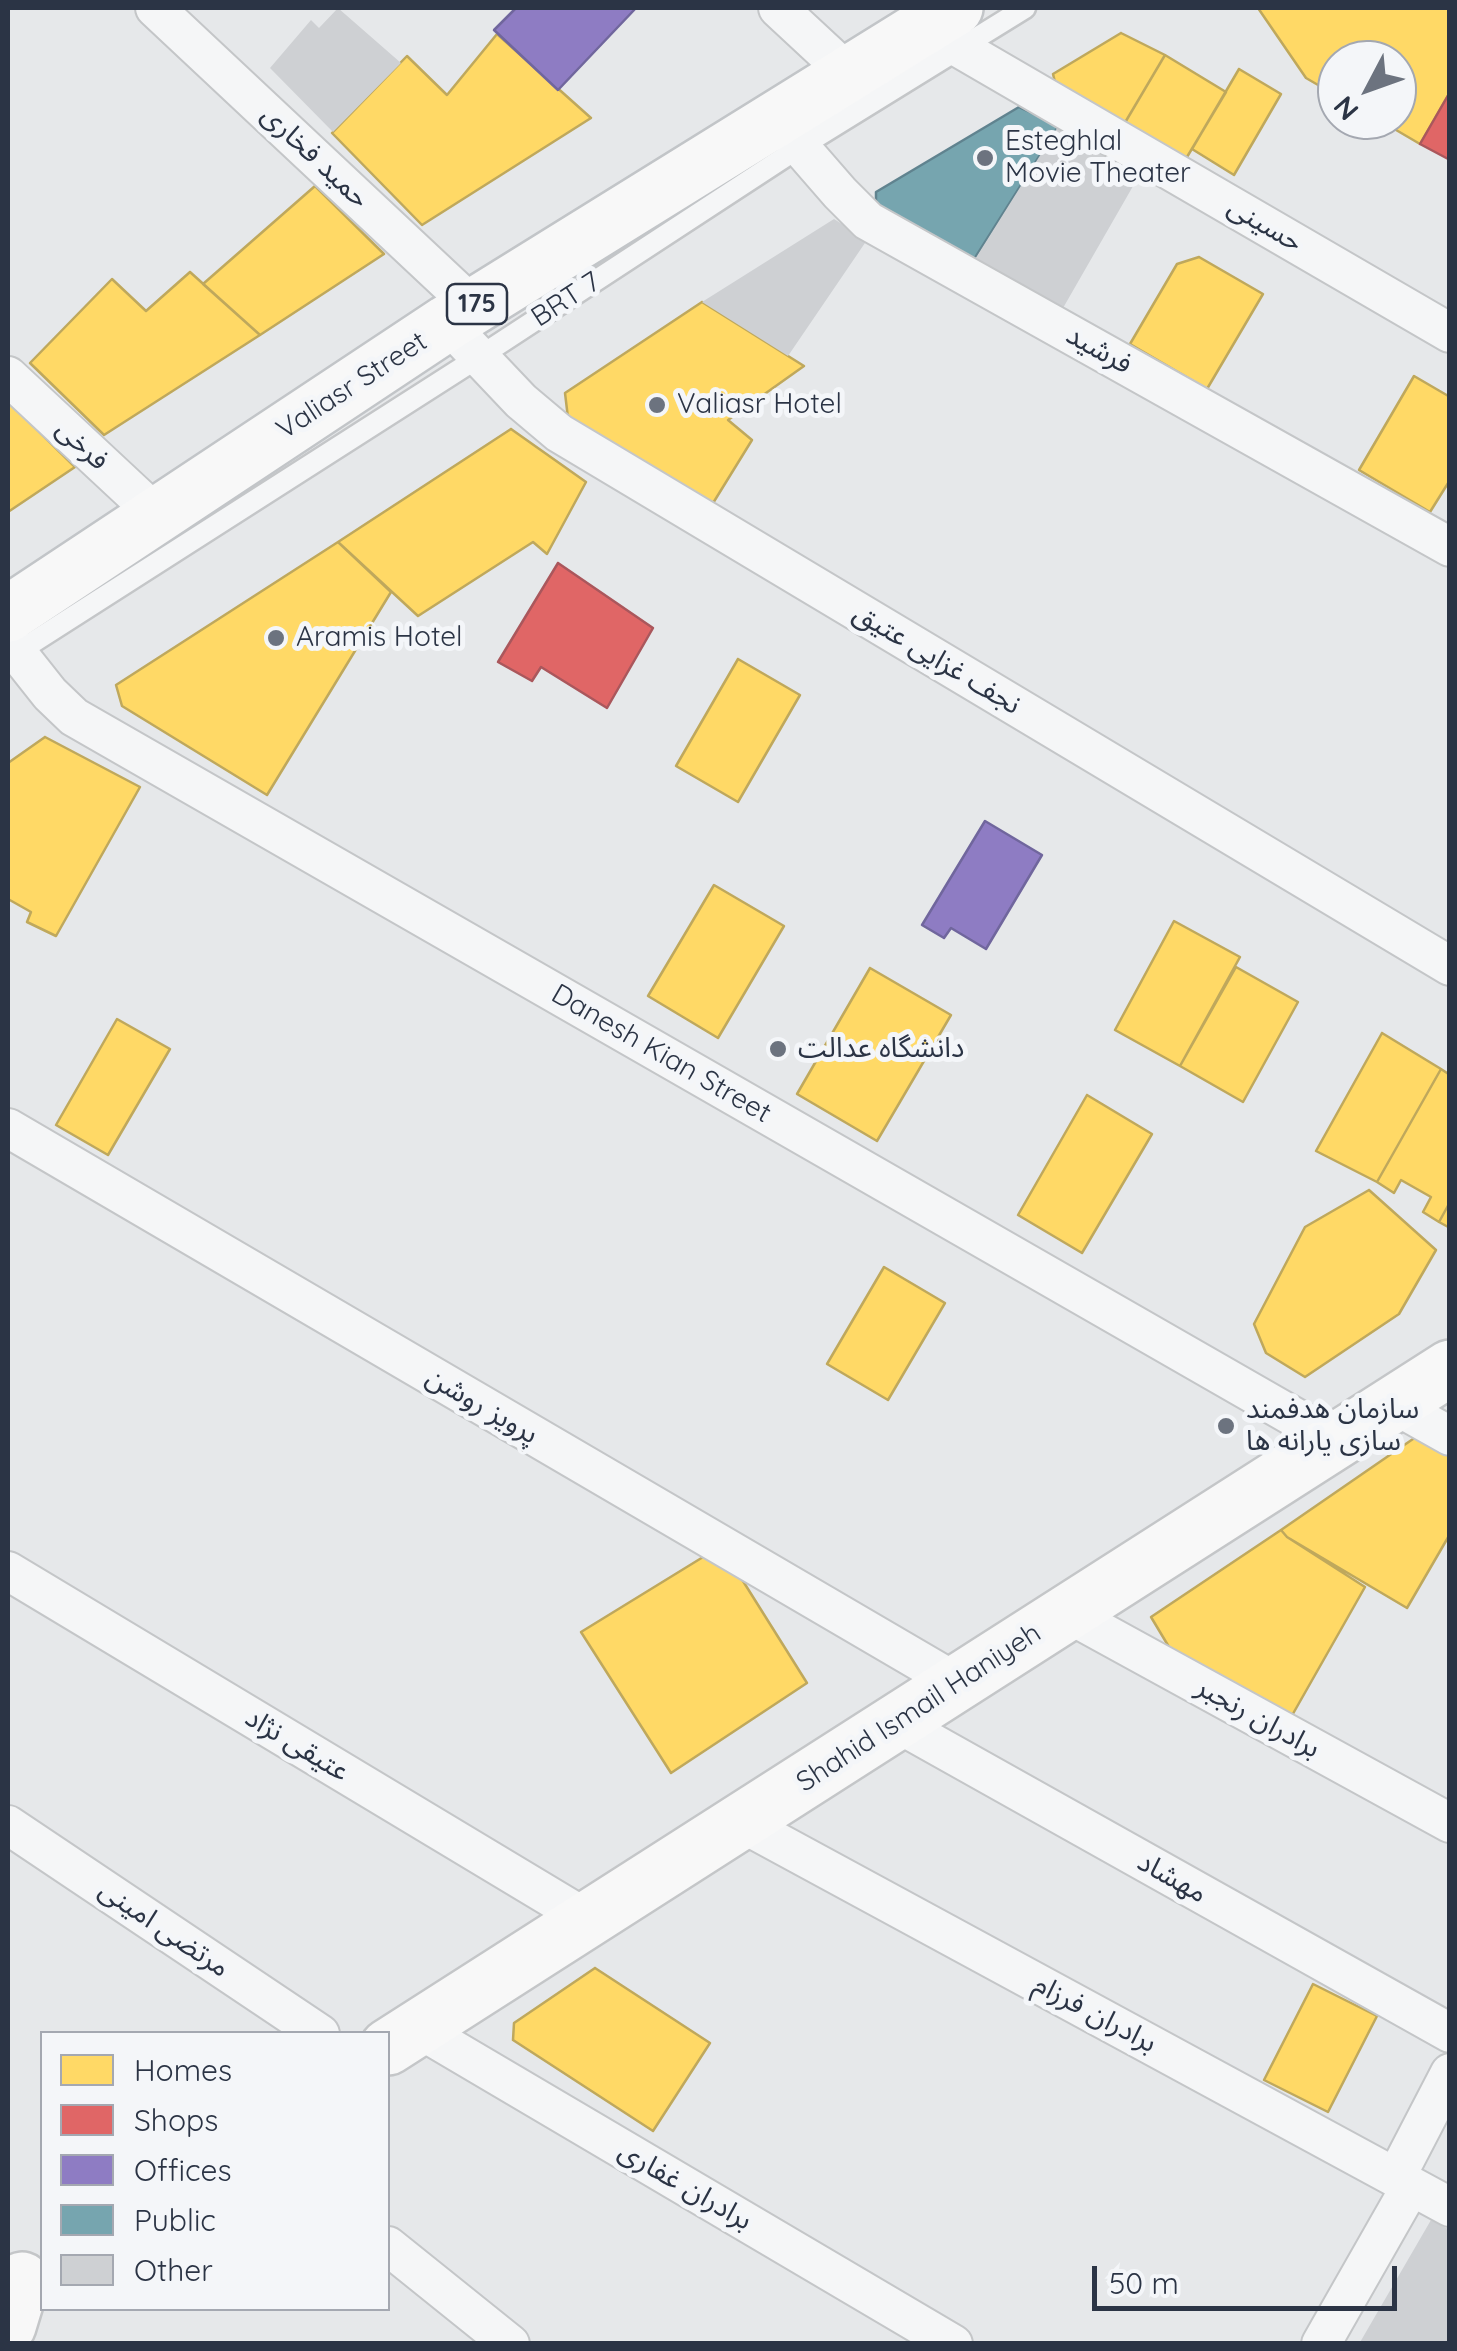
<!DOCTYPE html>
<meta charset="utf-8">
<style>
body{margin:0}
#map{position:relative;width:1457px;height:2351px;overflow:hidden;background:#e6e8ea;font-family:Quicksand,sans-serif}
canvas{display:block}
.frame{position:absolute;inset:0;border:10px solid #2b3445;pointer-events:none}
.legend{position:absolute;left:40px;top:2031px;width:350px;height:280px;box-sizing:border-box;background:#f4f6f9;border:2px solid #a4a8b1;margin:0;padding:12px 18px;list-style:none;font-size:30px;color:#2b3445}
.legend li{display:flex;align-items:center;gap:20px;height:50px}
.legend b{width:50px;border:2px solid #a4a8b1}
.north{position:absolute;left:1317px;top:40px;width:100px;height:100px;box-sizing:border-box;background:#f4f6f9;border:2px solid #a4a8b1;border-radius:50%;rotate:229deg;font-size:28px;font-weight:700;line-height:40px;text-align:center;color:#2b3445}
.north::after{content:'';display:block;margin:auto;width:35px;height:45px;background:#6c737f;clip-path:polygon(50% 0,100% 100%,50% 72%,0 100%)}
.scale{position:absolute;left:1092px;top:2266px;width:305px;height:45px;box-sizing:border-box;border:5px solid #2b3445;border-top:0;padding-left:12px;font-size:30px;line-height:35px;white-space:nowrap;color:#2b3445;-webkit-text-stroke:8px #f4f6f9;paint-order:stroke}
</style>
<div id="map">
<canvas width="1457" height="2351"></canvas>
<div class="frame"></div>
<ul class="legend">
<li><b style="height:28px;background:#ffd966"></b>Homes</li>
<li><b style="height:28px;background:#e06666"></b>Shops</li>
<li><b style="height:28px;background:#8e7cc3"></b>Offices</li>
<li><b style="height:28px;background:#76a5af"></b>Public</li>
<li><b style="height:28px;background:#ced0d3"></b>Other</li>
</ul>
<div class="north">N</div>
<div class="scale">50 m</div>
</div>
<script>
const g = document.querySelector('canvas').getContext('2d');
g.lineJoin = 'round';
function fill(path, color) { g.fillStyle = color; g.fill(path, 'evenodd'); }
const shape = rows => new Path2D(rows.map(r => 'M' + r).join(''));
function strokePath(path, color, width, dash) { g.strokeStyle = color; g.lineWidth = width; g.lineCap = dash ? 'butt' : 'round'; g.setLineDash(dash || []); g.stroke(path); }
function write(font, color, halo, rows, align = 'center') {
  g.font = font + ' Quicksand,"Noto Sans Arabic",sans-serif'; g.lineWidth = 10; g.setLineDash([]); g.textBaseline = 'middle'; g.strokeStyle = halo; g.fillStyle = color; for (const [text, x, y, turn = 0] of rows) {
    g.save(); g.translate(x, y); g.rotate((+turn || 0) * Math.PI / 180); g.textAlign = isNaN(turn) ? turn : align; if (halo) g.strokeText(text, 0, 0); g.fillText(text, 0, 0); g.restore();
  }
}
const homes = shape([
 [1258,8,1450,8,1450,92,1420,144,1379,120,1397,120,1397,60,1337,60,1337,96,1306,78,1258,8],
 [1121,33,1165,55,1123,126,1056,86,1053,74,1121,33],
 [497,34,591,118,422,225,332,133,407,56,447,95,497,34],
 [1165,55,1226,92,1184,162,1123,126,1165,55],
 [1239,69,1281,94,1234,175,1192,149,1239,69],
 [315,186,384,254,260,335,203,284,315,186],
 [1199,257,1263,294,1207,389,1130,344,1177,264,1199,257],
 [190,272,260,335,104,435,30,363,112,279,146,311,190,272],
 [702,302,804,366,728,420,752,440,710,508,568,418,565,393,702,302],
 [1414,376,1450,397,1450,480,1430,512,1359,470,1414,376],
 [8,401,75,467,8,512,8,401],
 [511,429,586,482,547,554,533,542,418,616,338,542,511,429],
 [338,542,391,592,267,795,122,706,116,685,338,542],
 [738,659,800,695,738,802,676,766,738,659],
 [45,737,140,787,56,936,27,922,31,912,8,899,8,763,45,737],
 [714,885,784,926,718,1038,648,996,714,885],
 [1174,921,1240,957,1180,1066,1115,1030,1174,921],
 [1236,967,1298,1002,1243,1102,1180,1066,1236,967],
 [870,968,951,1015,877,1141,797,1094,870,968],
 [117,1019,170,1049,108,1155,56,1125,117,1019],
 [1382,1033,1441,1069,1377,1182,1316,1151,1382,1033],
 [1441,1069,1450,1075,1450,1202,1439,1222,1423,1212,1431,1197,1401,1180,1394,1193,1377,1182,1441,1069],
 [1087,1095,1152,1134,1082,1253,1018,1215,1087,1095],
 [1369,1190,1436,1250,1399,1314,1305,1377,1266,1353,1254,1324,1305,1227,1369,1190],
 [1450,1202,1450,1228,1439,1222,1450,1202],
 [884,1267,945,1303,888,1400,827,1364,884,1267],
 [1426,1430,1450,1445,1450,1534,1407,1608,1287,1537,1281,1530,1426,1430],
 [1281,1530,1287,1537,1365,1587,1290,1719,1169,1647,1151,1617,1281,1530],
 [721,1546,807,1683,671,1773,581,1632,721,1546],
 [595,1968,710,2043,653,2131,513,2040,514,2023,595,1968],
 [1313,1984,1377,2016,1328,2112,1264,2080,1313,1984]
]);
fill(homes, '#ffd966');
strokePath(homes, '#bfa85c', 2.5);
const shops = shape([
 [1450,92,1450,160,1420,144,1450,92],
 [558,563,653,628,607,708,541,667,532,681,498,662,558,563]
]);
fill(shops, '#e06666');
strokePath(shops, '#aa575c', 2.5);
const offices = shape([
 [516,8,636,8,558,90,494,30,516,8],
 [985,821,1042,855,986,949,951,928,944,938,922,925,985,821]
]);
fill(offices, '#8e7cc3');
strokePath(offices, '#70669d', 2.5);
const public = shape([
 [1019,107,1059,125,973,261,876,206,876,192,1019,107]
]);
fill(public, '#76a5af');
strokePath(public, '#60838f', 2.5);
fill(shape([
 [338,8,401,63,333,132,270,68,311,20,319,28],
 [1061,122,1144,167,1059,315,972,264],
 [834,219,867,240,788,356,702,302],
 [1431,2220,1450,2230,1450,2344,1359,2344]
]), '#ced0d3');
const service = shape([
 [13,655,479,357,800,147,1025,8]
]);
const minor = shape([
 [155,8,474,307],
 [778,8,849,74],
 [925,28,1450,333],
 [778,117,800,147,840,193,868,221,1450,547],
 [447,323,521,401,559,433,1450,966],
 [8,376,156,514],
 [8,641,50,694,74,717,1336,1441],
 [8,1128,957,1683],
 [1393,1404,1450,1436],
 [8,1571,587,1919],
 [1067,1613,1450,1823],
 [895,1722,1450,2033],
 [740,1822,1450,2207],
 [8,1825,320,2034],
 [417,2028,953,2344],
 [1396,2177,1450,2073],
 [388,2246,510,2344],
 [1321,2344,1411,2186]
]);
const secondary = shape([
 [388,2047,1450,1368],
 [8,2326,22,2280]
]);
const primary = shape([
 [8,614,447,323,955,8]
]);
strokePath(service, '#c4c6c8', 25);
strokePath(minor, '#c4c6c8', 42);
strokePath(secondary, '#c4c6c8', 60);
strokePath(primary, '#c2c5c8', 60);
strokePath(service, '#f5f6f7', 20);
strokePath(minor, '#f5f6f7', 38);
strokePath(secondary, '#f8f8f8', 55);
strokePath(primary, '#f8f8f8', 55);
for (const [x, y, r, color] of [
 [985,158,10,"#6c737f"],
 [657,405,10,"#6c737f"],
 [276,638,10,"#6c737f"],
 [778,1049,10,"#6c737f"],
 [1226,1426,10,"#6c737f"]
]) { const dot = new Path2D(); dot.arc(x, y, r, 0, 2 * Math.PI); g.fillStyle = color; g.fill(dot); strokePath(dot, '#f4f6f9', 4); }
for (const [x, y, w] of [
 [477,304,60]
]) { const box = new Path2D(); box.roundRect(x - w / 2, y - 20, w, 40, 8); g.fillStyle = '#f4f6f9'; g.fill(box); strokePath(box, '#2b3445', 2.5); }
write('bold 25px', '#2b3445', null, [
 ["175",477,304]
]);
write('28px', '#2b3445', '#f4f6f9', [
 ["Esteghlal",1005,142],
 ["Movie Theater",1005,174],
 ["Valiasr Hotel",677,405],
 ["Aramis Hotel",296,638],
 ["دانشگاه عدالت",798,1049],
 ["سازمان هدفمند",1246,1410],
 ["سازی یارانه ها",1246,1442]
], 'left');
write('28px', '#2b3445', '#f4f6f9', [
 ["حمید فخاری",315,157,43],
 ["حسینی",1265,225,30],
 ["BRT 7",566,300,-33],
 ["فرشید",1099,350,29],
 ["Valiasr Street",352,386,-33],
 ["فرخی",82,445,43],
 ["نجف غزایی عتیق",937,659,31],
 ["Danesh Kian Street",661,1054,30],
 ["پرویز روشن",482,1406,30],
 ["Shahid Ismail Haniyeh",919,1708,-33],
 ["برادران رنجبر",1258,1718,29],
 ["عتیقی نژاد",297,1745,31],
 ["مهشاد",1172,1878,29],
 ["مرتضی امینی",164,1929,34],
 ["برادران فرزام",1095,2014,28],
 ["برادران غفاری",685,2186,30]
]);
</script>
